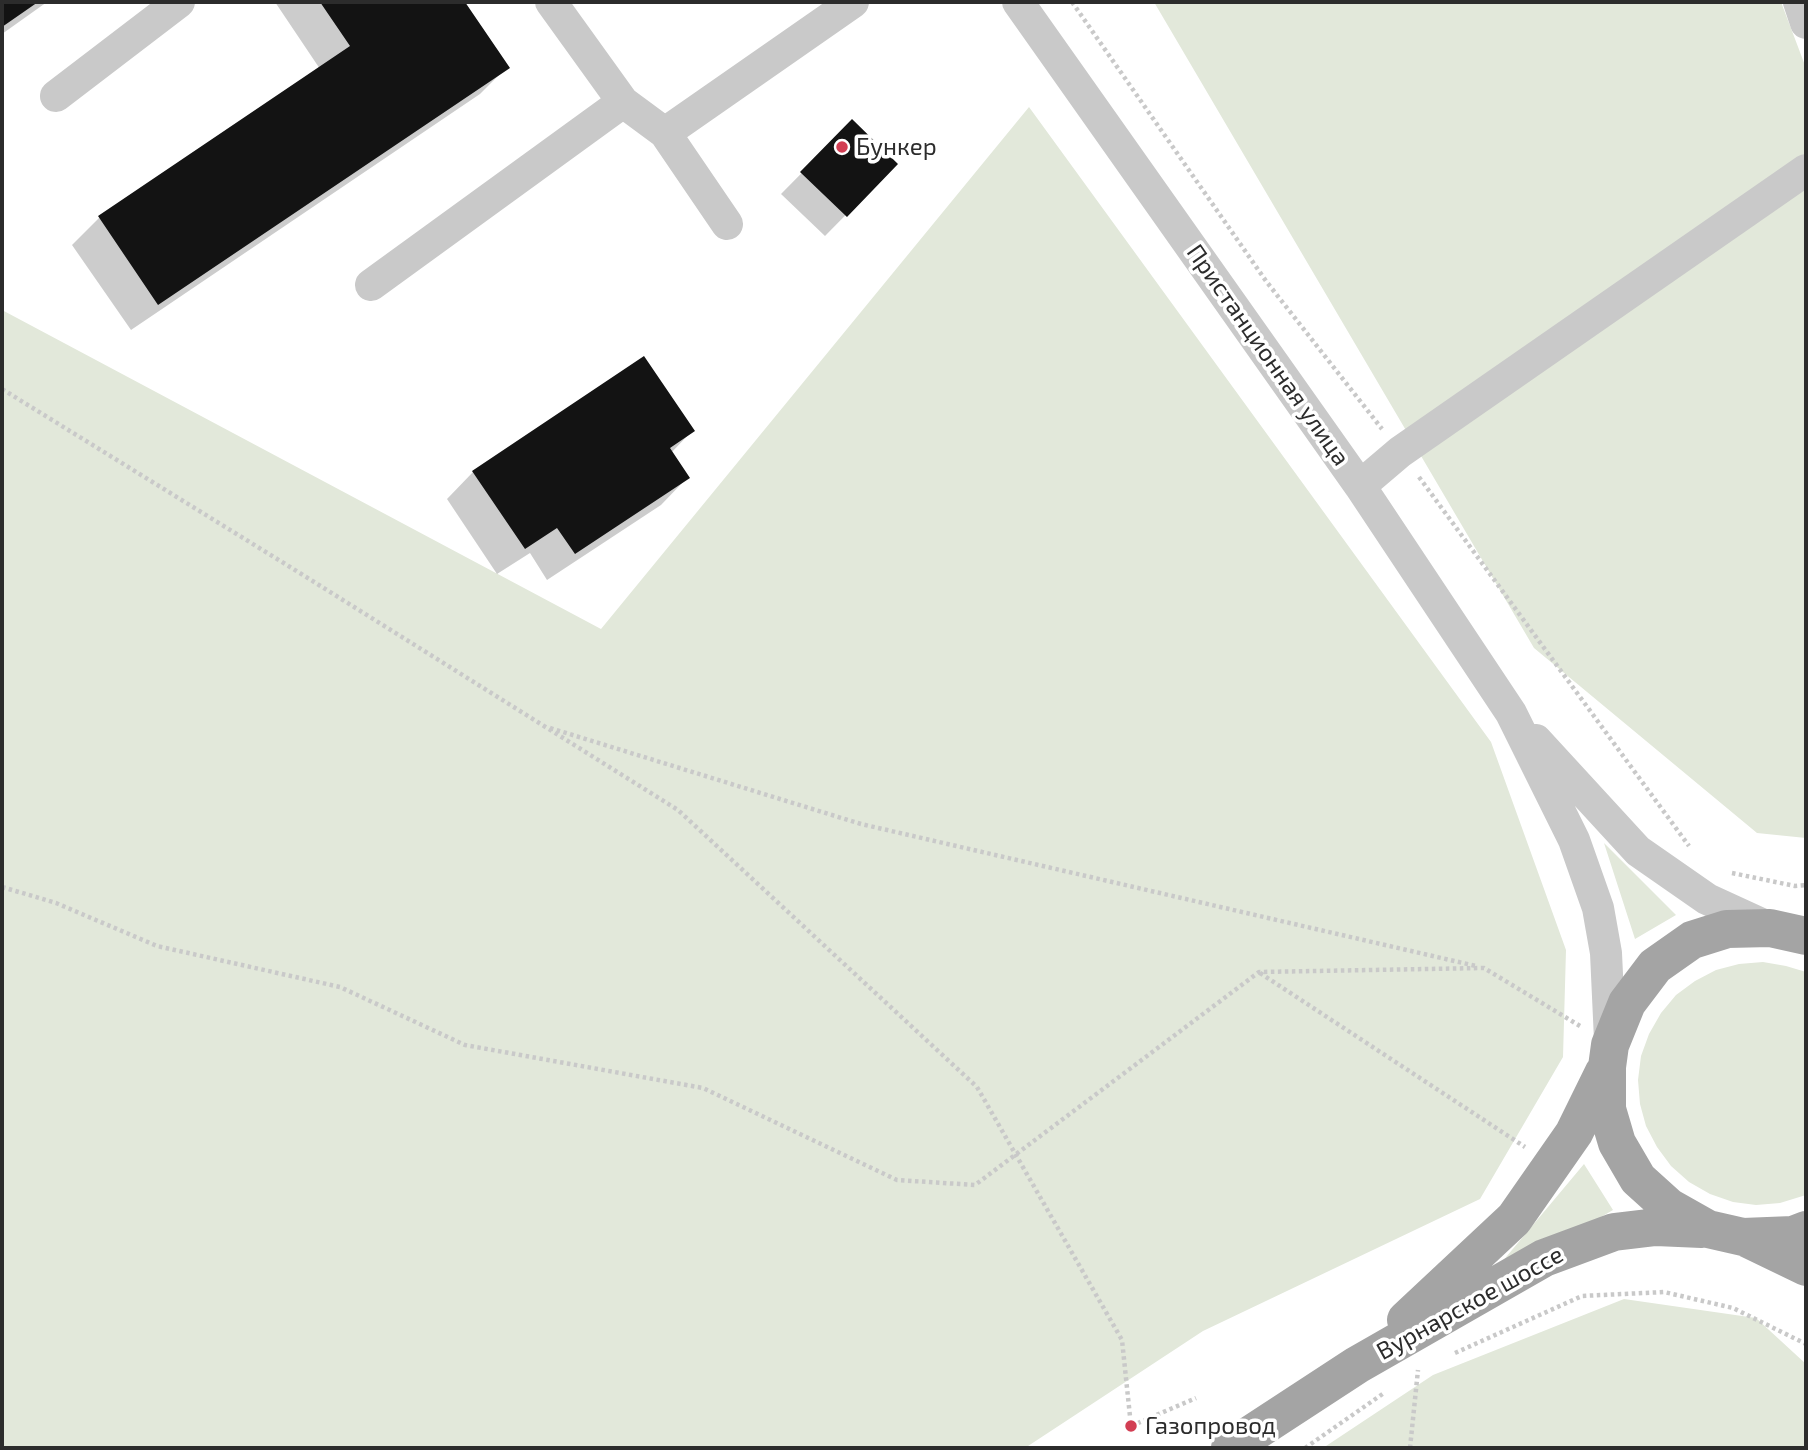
<!DOCTYPE html>
<meta charset="utf-8">
<style>
body{margin:0}
#map{position:relative;width:1808px;height:1450px;overflow:hidden;background:#fff;font-family:"Exo 2",sans-serif}
canvas{display:block}
.frame{position:absolute;inset:0;border:4px solid #2c2c2c;pointer-events:none}
</style>
<div id="map">
<canvas width="1808" height="1450"></canvas>
<div class="frame"></div>
</div>
<script>
const g = document.querySelector('canvas').getContext('2d');
g.lineJoin = 'round';
function fill(path, color) { g.fillStyle = color; g.fill(path, 'evenodd'); }
const shape = rows => new Path2D(rows.map(r => 'M' + r).join(''));
function strokePath(path, color, width, dash) { g.strokeStyle = color; g.lineWidth = width; g.lineCap = dash ? 'butt' : 'round'; g.setLineDash(dash || []); g.stroke(path); }
function write(font, color, halo, rows, align = 'center') {
  g.font = font + ' "Exo 2",sans-serif'; g.lineWidth = 7; g.setLineDash([]); g.textBaseline = 'middle'; g.strokeStyle = halo; g.fillStyle = color; for (const [text, x, y, turn = 0] of rows) {
    g.save(); g.translate(x, y); g.rotate((+turn || 0) * Math.PI / 180); g.textAlign = isNaN(turn) ? turn : align; if (halo) g.strokeText(text, 0, 0); g.fillText(text, 0, 0); g.restore();
  }
}
fill(shape([
 [1154,2,1781,2,1806,68,1806,838,1757,833,1534,648],
 [1029,107,1491,742,1566,950,1563,1057,1480,1199,1203,1331,1025,1448,2,1448,2,310,601,629],
 [1604,843,1676,915,1635,939],
 [1763,962,1786,966,1806,972,1806,1195,1780,1203,1756,1205,1733,1202,1710,1194,1689,1182,1671,1166,1657,1147,1646,1126,1640,1104,1638,1080,1641,1056,1649,1034,1661,1013,1676,995,1695,981,1716,970,1739,964],
 [1584,1164,1613,1210,1481,1287],
 [1624,1299,1756,1318,1806,1364,1806,1448,1323,1448,1433,1375]
]), '#e2e8da');
fill(shape([
 [2,2,47,2,2,34],
 [275,2,463,2,507,67,480,94,131,330,72,245,99,218,320,69],
 [852,122,896,164,825,236,781,194],
 [692,431,671,453,687,478,661,505,547,580,530,553,497,574,447,499,473,472]
]), '#0003');
fill(shape([
 [2,2,38,2,2,27],
 [320,2,465,2,510,68,158,305,98,216,350,46],
 [852,119,898,164,847,217,800,172],
 [644,356,695,431,670,448,690,478,575,554,557,528,525,549,472,471]
]), '#131313');
strokePath(shape([
 [1072,2,1266,281,1382,429],
 [2,389,303,575,678,810,977,1087,1122,1340,1131,1426,1196,1398],
 [1419,477,1689,846],
 [550,728,861,824,1476,966],
 [1732,873,1795,886,1806,885],
 [2,887,56,903,157,946,340,987,465,1045,703,1088,897,1180,975,1185,1259,972,1484,968,1580,1026],
 [1260,973,1525,1147],
 [1455,1353,1582,1296,1664,1292,1733,1308,1806,1344],
 [1305,1448,1384,1393],
 [1410,1448,1418,1370]
]), '#c9c9c9', 4.5, [3.5, 3.5]);
strokePath(shape([
 [551,2,623,102,665,133,853,2],
 [1018,2,1360,486,1511,713,1574,840,1598,908,1606,953,1610,1040],
 [1799,2,1806,23],
 [56,96,179,2],
 [665,133,727,224],
 [371,285,623,102],
 [1360,486,1400,452,1806,170],
 [1536,740,1638,851,1707,899,1768,927]
]), '#c9c9c9', 32);
strokePath(shape([
 [1806,936,1770,928,1727,929,1692,940,1655,966,1627,1003,1610,1045,1607,1067,1607,1109,1617,1143,1638,1179,1669,1207,1708,1229,1743,1237,1793,1235,1806,1230],
 [1748,1239,1806,1267],
 [1406,1320,1514,1219,1574,1133,1604,1072],
 [1230,1448,1357,1365,1544,1258,1614,1232,1656,1227,1702,1229]
]), '#a4a4a4', 38);
for (const [x, y, r, color] of [
 [842,147,7,"#d23e53"],
 [1131,1426,7,"#d23e53"]
]) { const dot = new Path2D(); dot.arc(x, y, r, 0, 2 * Math.PI); g.fillStyle = color; g.fill(dot); strokePath(dot, '#fff', 2.5); }
write('24px', '#2c2c2c', '#fff', [
 ["Бункер",856,147],
 ["Газопровод",1145,1426]
], 'left');
write('24px', '#2c2c2c', '#fff', [
 ["Пристанционная улица",1268,355,55],
 ["Вурнарское шоссе",1470,1303,-29]
]);
</script>
